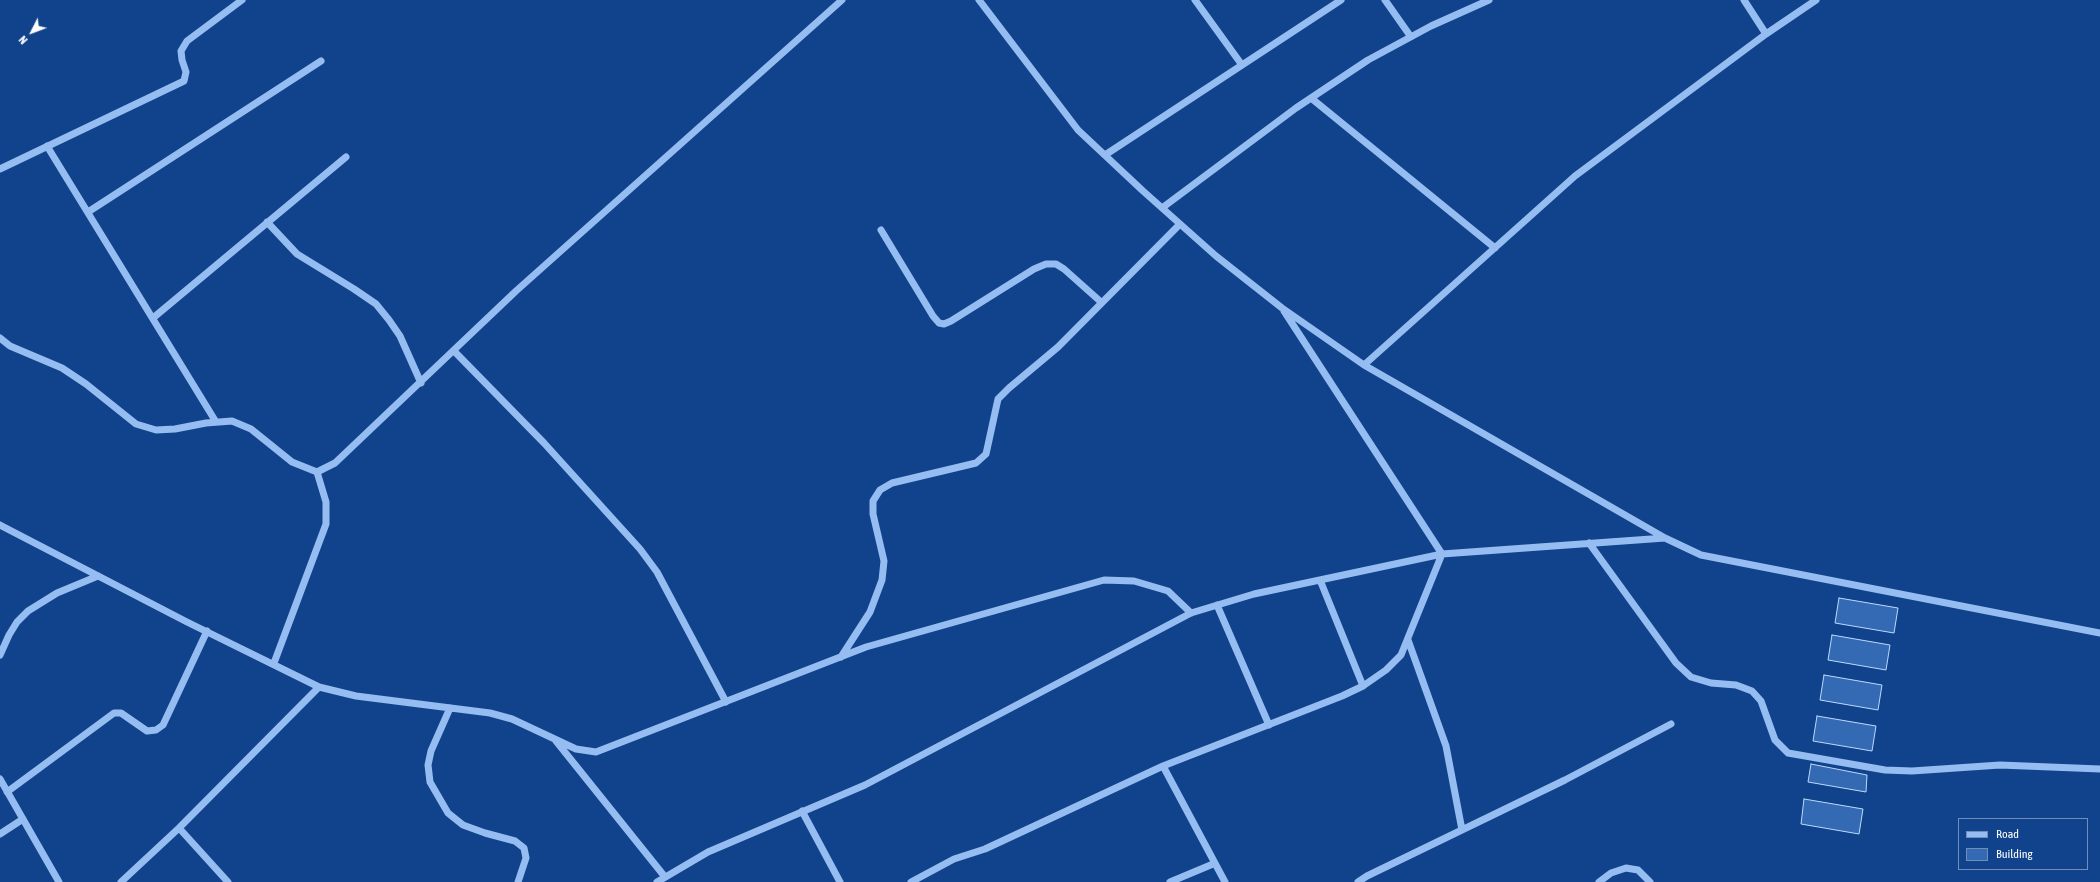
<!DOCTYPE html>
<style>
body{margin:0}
#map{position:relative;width:2100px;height:882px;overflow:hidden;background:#10438b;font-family:"Asap Condensed",sans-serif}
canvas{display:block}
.legend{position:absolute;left:1958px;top:818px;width:130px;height:52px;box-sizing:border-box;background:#10438b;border:1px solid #708eb9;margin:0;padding:5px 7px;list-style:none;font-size:12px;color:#fff}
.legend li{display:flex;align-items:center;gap:8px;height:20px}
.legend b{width:20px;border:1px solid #708eb9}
.north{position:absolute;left:12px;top:12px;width:40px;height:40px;-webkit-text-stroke:3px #10438b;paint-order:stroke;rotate:228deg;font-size:11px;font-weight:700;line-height:16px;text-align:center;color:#fff}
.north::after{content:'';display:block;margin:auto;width:14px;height:18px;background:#fff;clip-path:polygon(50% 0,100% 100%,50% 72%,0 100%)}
</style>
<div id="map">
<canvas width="2100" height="882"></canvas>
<ul class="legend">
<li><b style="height:5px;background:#96bdf2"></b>Road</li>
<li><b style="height:11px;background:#346ab3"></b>Building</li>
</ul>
<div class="north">N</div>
</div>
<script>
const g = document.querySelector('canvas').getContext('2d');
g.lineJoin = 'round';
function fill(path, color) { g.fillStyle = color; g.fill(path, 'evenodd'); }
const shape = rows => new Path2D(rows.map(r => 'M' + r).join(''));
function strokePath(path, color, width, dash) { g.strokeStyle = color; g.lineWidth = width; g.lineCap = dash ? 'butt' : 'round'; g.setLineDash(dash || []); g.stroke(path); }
const building = shape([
 [1839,598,1898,608,1894,633,1835,623,1839,598],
 [1832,635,1890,645,1886,670,1828,660,1832,635],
 [1824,675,1882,685,1878,710,1820,700,1824,675],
 [1817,716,1876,726,1872,751,1813,741,1817,716],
 [1811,764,1867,775,1866,792,1808,782,1811,764],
 [1804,799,1863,809,1859,834,1801,824,1804,799]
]);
fill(building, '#346ab3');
strokePath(building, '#bdd9fd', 1);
strokePath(shape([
 [979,0,1078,130,1143,191,1216,256,1282,308,1364,365,1665,538,1701,555,2100,633],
 [1195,0,1242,65],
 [1385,0,1411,37],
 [1744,0,1766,34],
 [1311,98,1495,248],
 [47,146,216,422],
 [1105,155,1341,0],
 [0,169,184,81,186,72,182,60,181,51,187,41,242,0],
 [1162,208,1296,108,1368,60,1431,26,1489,0],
 [88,212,321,61],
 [267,222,297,254,354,289,376,304,389,320,400,336,421,383],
 [881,230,933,316,939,323,944,324,951,321,1034,269,1046,264,1056,264,1064,269,1101,302],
 [153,318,346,157],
 [0,338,10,346,62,368,86,384,136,424,156,430,175,429,206,423,232,421,251,429,292,462,317,472,335,463,516,291,842,0],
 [454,351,544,443,640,549,657,572,726,702],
 [1364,365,1575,176,1766,34,1816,0],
 [0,525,187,622,319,687,356,696,490,713,512,719,576,749,596,752,866,647,1104,580,1134,581,1168,591,1191,613],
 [1589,543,1676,663,1691,677,1711,683,1736,685,1752,691,1761,701,1775,740,1788,753,1885,770,1912,771,2000,765,2100,769],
 [1320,580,1363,686],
 [1217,605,1269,725],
 [1408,640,1446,746,1462,830],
 [0,655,9,635,17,622,28,611,57,593,98,576],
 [841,657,870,612,882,580,884,561,873,514,873,501,880,490,892,483,976,463,986,454,998,399,1009,388,1058,347,1180,224],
 [274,663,326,524,326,502,317,472],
 [450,708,431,751,428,765,430,782,448,813,463,825,485,833,515,841,524,848,526,858,518,882],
 [556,741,665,877],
 [1163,766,1225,882],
 [0,779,59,882],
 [7,792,114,713,121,713,147,731,156,730,163,725,207,631],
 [802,811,840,882],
 [179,828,228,882],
 [0,834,23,819],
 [121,882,179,828,319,687],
 [657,882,708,852,865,785,1191,613,1254,594,1442,554,1665,538],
 [911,882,954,859,985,849,1163,766,1342,696,1363,686,1386,670,1401,655,1442,554,1284,311],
 [1170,882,1213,864],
 [1358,882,1367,876,1565,780,1671,724],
 [1599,882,1611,873,1626,868,1638,870,1650,882]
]), '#96bdf2', 7);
</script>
